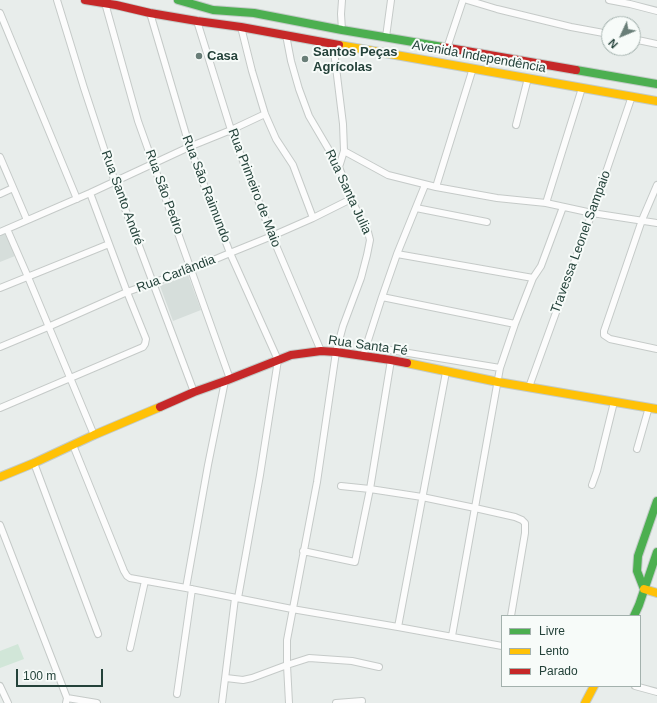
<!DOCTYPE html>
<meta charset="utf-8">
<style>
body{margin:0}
#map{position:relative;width:657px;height:703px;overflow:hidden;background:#e8edeb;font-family:Helvetica,sans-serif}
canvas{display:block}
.legend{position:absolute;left:501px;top:615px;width:140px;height:72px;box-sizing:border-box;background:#f7fbf9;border:1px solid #a3b1ad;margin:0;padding:5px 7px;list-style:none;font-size:12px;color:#24423a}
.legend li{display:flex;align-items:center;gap:8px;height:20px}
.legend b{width:20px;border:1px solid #a3b1ad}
.north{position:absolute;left:601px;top:16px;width:40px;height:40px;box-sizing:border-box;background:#f7fbf9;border:1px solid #a3b1ad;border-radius:50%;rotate:226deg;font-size:11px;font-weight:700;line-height:16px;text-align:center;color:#24423a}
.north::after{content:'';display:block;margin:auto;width:14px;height:18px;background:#697e78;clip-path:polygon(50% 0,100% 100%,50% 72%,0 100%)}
.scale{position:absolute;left:16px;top:669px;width:87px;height:18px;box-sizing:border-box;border:2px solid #24423a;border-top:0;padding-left:5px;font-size:12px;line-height:14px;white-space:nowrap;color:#24423a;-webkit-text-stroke:3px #f7fbf9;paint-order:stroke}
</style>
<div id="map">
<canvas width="657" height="703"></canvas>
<ul class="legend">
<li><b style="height:5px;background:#4caf50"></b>Livre</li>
<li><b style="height:5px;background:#ffc107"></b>Lento</li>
<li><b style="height:5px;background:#c62828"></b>Parado</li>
</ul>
<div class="north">N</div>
<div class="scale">100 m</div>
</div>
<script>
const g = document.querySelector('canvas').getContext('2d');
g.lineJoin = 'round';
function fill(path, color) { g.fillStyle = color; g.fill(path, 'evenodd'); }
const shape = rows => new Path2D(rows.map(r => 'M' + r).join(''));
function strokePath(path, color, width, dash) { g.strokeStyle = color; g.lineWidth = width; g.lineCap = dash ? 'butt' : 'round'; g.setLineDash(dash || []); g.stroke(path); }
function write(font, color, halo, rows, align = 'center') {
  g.font = font + ' Helvetica,sans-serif'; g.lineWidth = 4; g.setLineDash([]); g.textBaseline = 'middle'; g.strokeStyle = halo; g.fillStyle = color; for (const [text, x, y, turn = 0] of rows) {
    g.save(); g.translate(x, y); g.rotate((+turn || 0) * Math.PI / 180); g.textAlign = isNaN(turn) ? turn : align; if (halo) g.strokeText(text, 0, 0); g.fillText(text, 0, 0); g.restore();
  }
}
fill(shape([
 [6,234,15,256,0,262,0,236],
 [188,275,201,310,173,321,160,286]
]), '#d6dedb');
fill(shape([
 [18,644,24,659,0,668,0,651]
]), '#d1e6d8');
const street = shape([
 [57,0,84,88,115,182,153,283,194,392],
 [467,0,497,9,571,27,609,34],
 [609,0,630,4,657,11],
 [105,3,138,121,230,379],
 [0,13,77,199],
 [150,13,190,148,230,253,278,360,260,475,238,598],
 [197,21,231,130,272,236,321,351],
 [241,27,252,71,265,114,276,139,293,165,313,218],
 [342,30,341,14,342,0],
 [286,35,291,61,299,89,309,116,339,167,351,199,368,232,370,240,367,255,361,278,343,326,336,352,317,482,287,640,287,665,289,703],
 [386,37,391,0],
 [633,39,657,44],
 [333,43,343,124,344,151,339,167],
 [447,48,463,0],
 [516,125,528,78],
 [344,151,388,175,436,187,497,198,546,203,592,213,657,223],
 [0,157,27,220],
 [657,185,642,220,604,331,604,335,610,339,657,349],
 [436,187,473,68],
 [0,194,13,188],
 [546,203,582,88],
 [416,208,487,222],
 [7,229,28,277,94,435],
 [0,232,90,193,189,147,231,130,265,114],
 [397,254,533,278],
 [0,288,109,244],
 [382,297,515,324],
 [366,346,500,368],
 [0,347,48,327,127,292,192,269,230,253,272,236,313,218,351,199],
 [363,356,382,297,397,254,425,185],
 [529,387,592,213,632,96],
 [0,408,143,347,145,344,146,339,127,292,90,193],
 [73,445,124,571,127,576,130,578,186,588,292,609,398,627,502,646],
 [637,449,649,407],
 [34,463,98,634],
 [592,485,597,471,614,402],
 [341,486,370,489,422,497,475,508,515,517,522,520,525,523,525,533,511,616],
 [0,525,67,698,66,703],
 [303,551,355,562,370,489,391,360],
 [186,588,208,465,225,381],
 [398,627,446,372],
 [452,636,500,368,515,324,533,278,541,266,563,207],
 [130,648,145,581],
 [226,678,243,680,252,678,287,665,309,658,352,661,379,667],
 [0,686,8,703],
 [635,686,657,692],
 [177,694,192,589],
 [67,698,97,703],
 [222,703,235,598],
 [336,703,362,701]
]);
const fast = shape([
 [178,0,213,10,254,13,342,30,443,47],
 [576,70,657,84],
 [644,589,637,571,638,556,657,501],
 [634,616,639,605,657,552]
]);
const slow = shape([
 [339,45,657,101],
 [407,363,498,382,657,409],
 [0,477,34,463,94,435,160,407],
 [644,589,657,593],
 [585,703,594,686]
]);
const jam = shape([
 [85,0,116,5,150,13,197,21,241,27,339,45],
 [443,47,576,70],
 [160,407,194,392,225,381,291,355,321,351,336,352,391,360,407,363]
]);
strokePath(street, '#c5cac8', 8);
strokePath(fast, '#c3cbc8', 10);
strokePath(slow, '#c3cbc8', 10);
strokePath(jam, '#c3cbc8', 10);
strokePath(street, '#fcfcfc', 6);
strokePath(fast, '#4caf50', 8);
strokePath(slow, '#ffc107', 8);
strokePath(jam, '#c62828', 8);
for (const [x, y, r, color] of [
 [199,56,4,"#697e78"],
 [305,59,4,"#697e78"]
]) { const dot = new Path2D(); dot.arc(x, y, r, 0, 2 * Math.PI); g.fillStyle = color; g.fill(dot); strokePath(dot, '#f7fbf9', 1.5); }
write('bold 13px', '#24423a', '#f7fbf9', [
 ["Santos Peças",313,52],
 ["Agrícolas",313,67],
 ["Casa",207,56]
], 'left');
write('13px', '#24423a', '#f7fbf9', [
 ["Avenida Independência",479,57,10],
 ["Rua Primeiro de Maio",254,188,69],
 ["Rua São Raimundo",206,189,69],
 ["Rua São Pedro",164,192,70],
 ["Rua Santa Julia",348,192,65],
 ["Rua Santo André",122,198,70],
 ["Travessa Leonel Sampaio",581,242,-70],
 ["Rua Carlândia",176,274,-21],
 ["Rua Santa Fé",368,346,8]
]);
</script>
